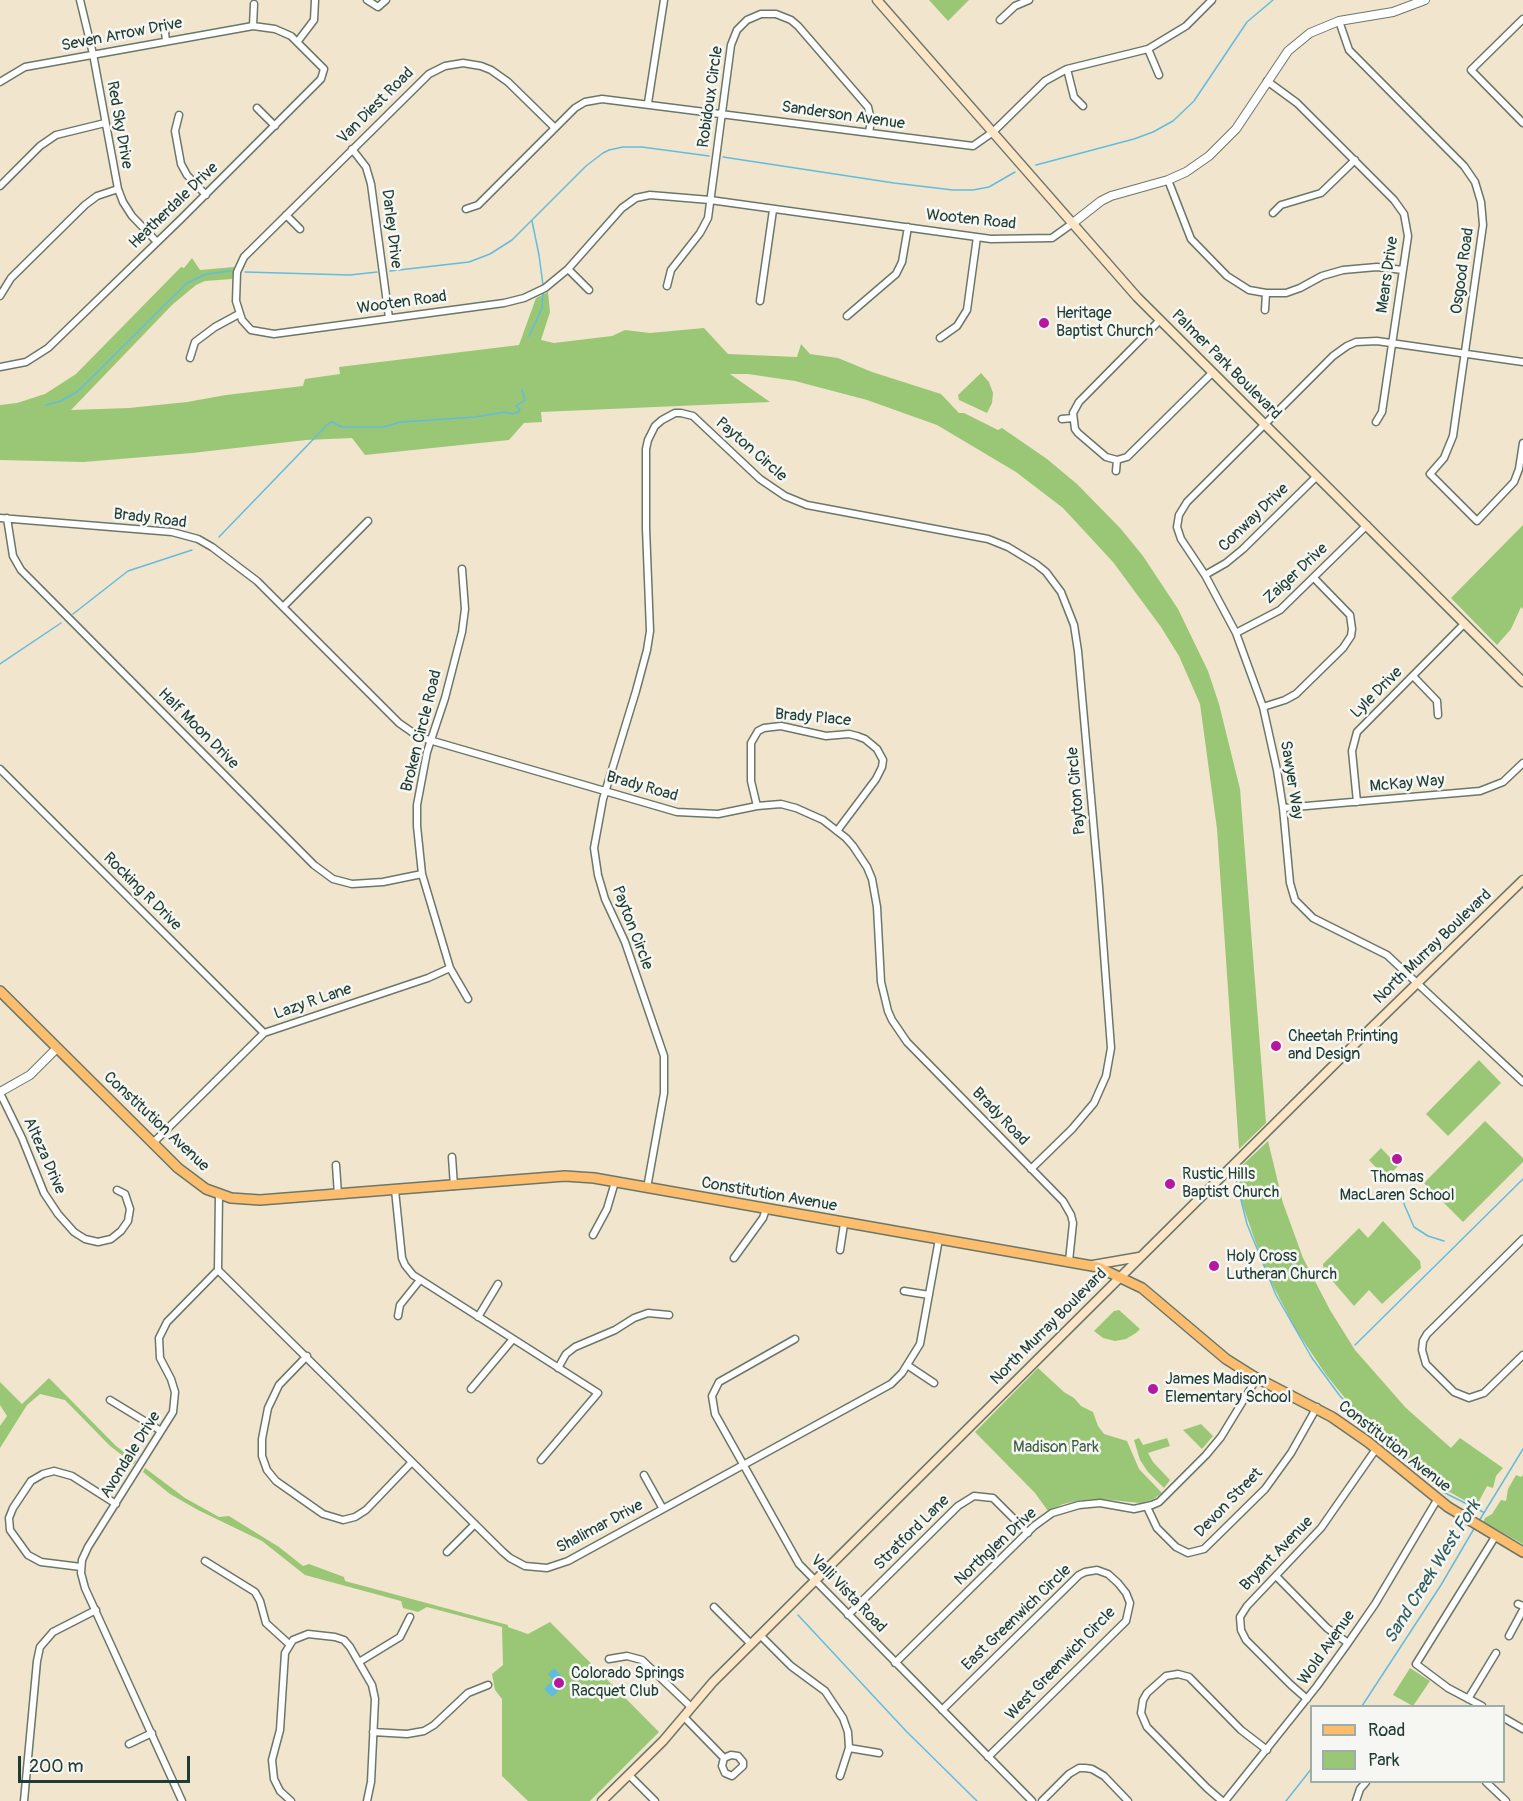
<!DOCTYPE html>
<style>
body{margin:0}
#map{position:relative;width:1523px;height:1801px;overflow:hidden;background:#f2e5cd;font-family:Pangolin,sans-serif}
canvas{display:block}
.legend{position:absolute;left:1310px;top:1705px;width:195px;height:78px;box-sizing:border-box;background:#f6f6f2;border:2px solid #a0aca6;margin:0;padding:8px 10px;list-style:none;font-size:18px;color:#1f3d34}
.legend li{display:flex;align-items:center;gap:12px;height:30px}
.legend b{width:30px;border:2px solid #a0aca6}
.scale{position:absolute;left:18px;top:1756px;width:172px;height:27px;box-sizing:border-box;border:3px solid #1f3d34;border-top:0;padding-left:8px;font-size:18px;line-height:21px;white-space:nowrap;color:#1f3d34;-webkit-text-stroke:4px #f6f6f2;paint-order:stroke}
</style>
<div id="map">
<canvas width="1523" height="1801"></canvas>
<ul class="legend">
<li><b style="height:8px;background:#fcbd6f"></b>Road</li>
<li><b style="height:16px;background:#9ac775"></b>Park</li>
</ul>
<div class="scale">200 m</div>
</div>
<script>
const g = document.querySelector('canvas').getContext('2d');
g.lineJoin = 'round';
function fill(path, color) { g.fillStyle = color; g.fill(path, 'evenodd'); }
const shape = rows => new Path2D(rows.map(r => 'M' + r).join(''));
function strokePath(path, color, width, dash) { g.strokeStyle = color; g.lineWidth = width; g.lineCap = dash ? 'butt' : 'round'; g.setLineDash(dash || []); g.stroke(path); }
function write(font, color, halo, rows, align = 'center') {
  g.font = font + ' Pangolin,sans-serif'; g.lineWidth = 5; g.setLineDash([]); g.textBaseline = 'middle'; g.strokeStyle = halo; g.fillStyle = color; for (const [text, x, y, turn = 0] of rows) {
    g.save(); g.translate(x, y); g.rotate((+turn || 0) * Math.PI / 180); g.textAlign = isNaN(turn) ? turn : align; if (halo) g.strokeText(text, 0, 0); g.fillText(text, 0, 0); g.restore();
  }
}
fill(shape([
 [929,0,969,0,948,21],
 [192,258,200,270,234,267,232,279,205,281,196,285,172,305,71,410,129,408,187,402,226,395,303,386,305,379,340,374,339,367,519,345,536,298,548,292,550,312,541,340,554,343,612,336,625,330,650,333,704,328,728,354,797,357,801,344,810,354,838,358,872,372,941,394,959,413,964,413,998,430,1002,428,1047,459,1077,484,1121,529,1143,556,1178,609,1208,671,1219,704,1240,789,1266,1123,1239,1149,1217,829,1200,704,1179,656,1161,627,1113,562,1063,508,1016,472,937,425,867,400,795,381,748,374,730,374,770,402,541,412,542,422,524,423,509,440,365,455,352,438,306,440,192,453,84,462,0,460,0,405,17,403,45,394,76,374,181,267,184,268],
 [981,373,989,382,993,393,992,403,987,413,959,400,958,395],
 [1523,525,1523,609,1521,607,1511,629,1497,645,1451,598],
 [1479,1060,1501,1083,1448,1136,1426,1114],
 [1485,1121,1523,1158,1523,1162,1463,1222,1424,1183],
 [1268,1141,1283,1203,1303,1258,1330,1310,1355,1350,1406,1408,1451,1448,1460,1438,1503,1468,1496,1476,1493,1488,1487,1486,1476,1507,1441,1487,1394,1450,1362,1419,1327,1376,1296,1330,1266,1272,1242,1203,1239,1181,1233,1174],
 [1381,1148,1398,1166,1386,1178,1369,1160],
 [1383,1221,1420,1261,1421,1268,1382,1304,1369,1290,1354,1306,1324,1271,1323,1264,1359,1228,1368,1238],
 [1119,1310,1140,1329,1136,1333,1126,1339,1115,1341,1103,1338,1094,1331,1114,1311],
 [1038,1368,1064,1392,1074,1398,1081,1406,1093,1412,1098,1426,1104,1434,1127,1441,1139,1469,1162,1493,1152,1500,1140,1503,1102,1499,1081,1500,1063,1504,1048,1511,1035,1493,975,1432],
 [49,1378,116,1446,136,1461,134,1464,110,1446,65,1400,40,1394,27,1405,0,1448,0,1426,7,1416,0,1405,0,1382,22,1404],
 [1201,1424,1213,1436,1202,1449,1183,1430],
 [1139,1438,1143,1445,1167,1438,1170,1446,1148,1453,1153,1462,1170,1480,1164,1488,1148,1472,1140,1460,1134,1440],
 [145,1468,185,1498,219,1517,229,1516,279,1547,303,1566,309,1564,344,1577,345,1581,508,1625,508,1627,528,1634,550,1622,659,1732,590,1801,528,1801,502,1776,502,1699,495,1690,492,1674,503,1665,502,1627,427,1607,418,1612,403,1608,401,1601,305,1575,262,1541,198,1510,170,1494,143,1472],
 [1516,1475,1521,1477,1523,1475,1523,1544,1483,1522,1485,1518,1492,1514,1501,1500,1506,1501,1508,1489],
 [1410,1668,1430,1681,1413,1706,1393,1695]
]), '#9ac775');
fill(shape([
 [554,1668,567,1682,552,1697,544,1689,553,1680,548,1674]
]), '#62bcdf');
strokePath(shape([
 [723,157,894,183,953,190,973,190,989,187,1015,172],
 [1036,165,1134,139,1153,132,1173,121,1194,101,1247,22,1273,0],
 [532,221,539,255,543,285],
 [390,271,469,262,490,254,512,240,586,166,603,153,609,150,623,147,642,147,709,156],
 [245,272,350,275,377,272],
 [529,336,542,308,543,292],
 [46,405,61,401,78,391,187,283,206,274,231,271],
 [219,537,329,423,332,422,342,427,384,427,401,422,475,417,505,412,512,414,518,412,520,409,516,406,525,400,522,390],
 [73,614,128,571,192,550],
 [0,664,61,623],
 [1236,1180,1247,1224,1276,1295,1312,1358,1340,1396,1381,1439,1430,1481,1443,1492,1483,1512],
 [1405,1193,1404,1204,1414,1227,1428,1236,1444,1241],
 [1355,1345,1523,1179],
 [1479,1521,1523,1449],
 [798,1615,906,1731,977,1801],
 [1362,1706,1441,1585,1475,1527],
 [1286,1801,1312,1768]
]), '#62bcdf', 1.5);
const minor = shape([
 [80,0,93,54,118,189,123,202,132,216,157,242],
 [367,0,378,7,386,0],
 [1523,19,1471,70,1523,123],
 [1000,20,1015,6,1029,0],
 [1339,21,1349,50,1464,166,1475,182,1481,202,1483,225,1453,436,1444,458,1430,474,1477,521,1514,482,1519,469,1523,443],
 [164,23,166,41],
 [253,26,254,4],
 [298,41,314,20,315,0],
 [1148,49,1159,75],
 [1067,69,1074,97,1083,106],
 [1267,81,1297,103,1394,200,1404,214,1408,236,1382,412,1376,422],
 [0,82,25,67,253,26,275,29,291,36,324,69,321,79,182,218,48,348,26,362,0,367],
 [648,103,664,0],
 [257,108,275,126],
 [179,115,175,131,181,164,187,175,206,195],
 [555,128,508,82,491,70,481,66,463,63,445,66,429,74,244,257,237,272,236,301,242,320,251,330,274,334,504,303,524,298,545,288,568,269,622,208,636,198,650,195,710,200,991,239,1052,238,1073,223],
 [352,149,366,167,371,184,389,318],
 [1168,180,1191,239,1227,276,1249,290,1266,293,1286,293,1300,288,1322,276,1343,270,1377,267,1403,270],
 [0,186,40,146,56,135,105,123],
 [466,209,478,205,575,108,585,102,602,99,973,146,993,132,1045,81,1067,69,1148,49,1186,26,1212,0],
 [1273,213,1281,205,1321,193,1355,160],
 [286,215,300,229],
 [568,269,589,290],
 [667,286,671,270,700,233,708,218,731,45,737,30,747,20,761,14,776,14,791,20,798,26,868,107,871,120,869,133],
 [0,296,11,278,85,205,97,196,118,189],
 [760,301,773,210],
 [1265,310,1266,293],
 [847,316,896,274,902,262,908,227],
 [1160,320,1079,402,1073,413,1075,429,1078,433,1106,457,1117,460,1127,457,1213,372],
 [940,338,957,326,967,310,977,237],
 [190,358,195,342,215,327,239,314],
 [1523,362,1377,341,1356,342,1347,346,1333,356,1187,502,1179,515,1177,527,1181,539,1205,575,1236,633,1263,707,1277,770,1283,808,1290,883,1295,900,1313,918,1387,955,1523,1082],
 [1062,419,1073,418],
 [1116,471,1117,460],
 [0,518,172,532,198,539,212,547,257,581,399,723,419,737,677,812,718,814,757,806,781,804,796,808,823,820,846,838,853,846,867,867,872,879,877,907,881,982,888,1011,892,1020,907,1042,1063,1201,1071,1215,1073,1223,1069,1261],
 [7,518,13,556,21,570,314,865,333,879,352,884,383,882,422,874],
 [462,569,465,609,462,632,445,698,427,752,417,805,417,826,422,874,450,968,468,999],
 [1205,575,1226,563,1243,549,1317,476],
 [283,607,368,521],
 [1236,633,1280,610,1367,525],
 [1413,676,1437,701,1438,715],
 [1263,707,1285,700,1296,694,1343,648,1351,636,1352,629,1350,615,1314,578],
 [0,769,264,1033],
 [1357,802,1352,751,1357,732,1465,623],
 [757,806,751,781,751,743,758,731,764,728,781,726,826,736,849,734,857,736,865,739,877,749,883,760,882,767,876,779,837,831],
 [1283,808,1480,791,1503,782,1523,763],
 [0,1093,22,1138,44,1193,58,1214,74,1232,85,1239,98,1242,111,1239,121,1231,128,1221,130,1209,125,1194,117,1190],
 [153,1143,264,1033,428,978,450,968],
 [452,1157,454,1186],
 [336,1165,338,1195],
 [647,1188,664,1093,664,1056,625,942,605,899,598,875,594,848,603,799,636,691,647,650,650,631,646,528,646,449,648,440,655,426,662,420,675,413,681,413,693,416,760,479,785,496,807,505,988,539,1008,547,1036,564,1046,572,1061,592,1074,625,1078,651,1099,887,1111,1048,1106,1076,1094,1103,1072,1129,1031,1169],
 [395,1190,402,1258,405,1265,413,1275,598,1393,541,1460],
 [593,1235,607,1209,615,1182],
 [1523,1239,1427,1334,1423,1341,1422,1350,1426,1364,1454,1392,1469,1398,1484,1393,1523,1355],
 [840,1250,844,1224],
 [734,1258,763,1218,766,1209],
 [218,1270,503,1552,510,1558,525,1566,547,1568,568,1561,891,1384,902,1373,920,1344,939,1239],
 [904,1291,929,1295],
 [398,1316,400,1305,420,1280],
 [478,1317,498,1284],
 [795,1339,719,1382,712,1396,715,1414,799,1564,1032,1801],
 [307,1356,279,1385,268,1408,262,1439,262,1456,267,1470,276,1481,323,1514,343,1520,355,1517,366,1510,412,1462],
 [907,1365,934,1383],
 [558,1368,566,1354,575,1347,615,1330,634,1318,648,1313,669,1315],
 [471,1389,513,1339],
 [110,1400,161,1431],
 [644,1475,663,1509],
 [1147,1507,1157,1528,1176,1547,1188,1553,1204,1549,1265,1489,1291,1453,1317,1407],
 [447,1552,475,1524],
 [205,1561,255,1592,260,1601,266,1623,289,1644],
 [81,1567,41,1562,28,1555,10,1530,9,1518,13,1508,31,1481,43,1474,54,1471,72,1476,116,1504],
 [1276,1576,1327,1628,1348,1643],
 [1518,1604,1523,1606],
 [714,1607,751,1644],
 [848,1615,958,1506,974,1496,993,1498,1028,1533],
 [760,1635,791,1666,825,1691,843,1718,848,1732,849,1748,840,1776],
 [1509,1636,1523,1610],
 [609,1659,627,1656,642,1660,691,1707],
 [359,1662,400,1637,410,1617],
 [895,1663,1034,1526,1052,1513,1079,1505,1100,1503,1134,1509,1152,1505,1159,1502,1206,1455,1221,1437,1257,1378],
 [1307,1699,1291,1685,1246,1640,1241,1630,1240,1617,1247,1606,1321,1528,1376,1449],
 [1468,1699,1496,1653],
 [1482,1706,1448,1688,1416,1664,1495,1537],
 [942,1710,1079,1575,1085,1572,1097,1570,1108,1574,1118,1583,1126,1593,1130,1603,1126,1621,988,1757],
 [684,1717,724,1758,722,1766,725,1773,732,1776,743,1766,743,1762,738,1756,731,1755,724,1758],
 [1504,1718,1523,1729],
 [373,1732,407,1734,424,1731,434,1725,468,1693,488,1685],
 [129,1744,152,1733],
 [849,1748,879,1753],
 [629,1775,655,1801],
 [1486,1782,1506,1801],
 [24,1801,37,1661,40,1647,53,1632,96,1610],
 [182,1801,85,1588,81,1573,82,1560,88,1547,173,1412,175,1392,171,1379,160,1358,159,1338,167,1322,218,1270,219,1194],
 [291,1801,280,1791,274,1779,272,1760,280,1730,285,1653,293,1640,308,1634,335,1637,344,1640,350,1647,372,1685,375,1699,371,1782,367,1801],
 [1042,1801,1069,1774,1079,1768,1085,1768,1092,1769,1104,1776,1128,1801],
 [1222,1801,1207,1788,1147,1727,1141,1713,1143,1700,1147,1693,1166,1676,1178,1674,1189,1677,1241,1730,1267,1750],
 [1225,1801,1317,1686,1348,1643,1375,1604,1437,1500],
 [1356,1801,1360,1789,1366,1782]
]);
const tertiary = shape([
 [1073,223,1101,201,1111,196,1168,180,1186,172,1209,156,1236,129,1288,51,1310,33,1339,21,1393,12,1425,0],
 [0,1092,30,1075,57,1048]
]);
const secondary = shape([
 [877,0,1137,297,1523,682],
 [1093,1265,1139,1257],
 [602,1801,663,1741,713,1682,1367,1032,1523,880]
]);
const primary = shape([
 [0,991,178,1168,206,1189,231,1198,260,1200,565,1176,594,1178,1098,1267,1142,1288,1226,1359,1253,1376,1332,1417,1368,1442,1448,1507,1523,1552]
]);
strokePath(minor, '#69786a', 9);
strokePath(tertiary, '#69786a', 10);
strokePath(secondary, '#69786a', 11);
strokePath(primary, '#69786a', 12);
strokePath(minor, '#fff', 6);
strokePath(tertiary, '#fff', 8);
strokePath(secondary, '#fee5c5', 8);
strokePath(primary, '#fcbd6f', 9);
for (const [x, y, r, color] of [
 [1044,323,6,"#b5179e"],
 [1276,1046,6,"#b5179e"],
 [1397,1159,6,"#b5179e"],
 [1170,1184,6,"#b5179e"],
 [1214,1266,6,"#b5179e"],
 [1153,1389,6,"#b5179e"],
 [559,1683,6,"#b5179e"]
]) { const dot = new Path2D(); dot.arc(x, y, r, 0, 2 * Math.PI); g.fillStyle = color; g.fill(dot); strokePath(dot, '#f6f6f2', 2); }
write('16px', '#1f3d34', '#f6f6f2', [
 ["Seven Arrow Drive",122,35,-11],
 ["Robidoux Circle",711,97,-82],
 ["Van Diest Road",376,106,-45],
 ["Sanderson Avenue",843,116,8],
 ["Red Sky Drive",119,125,80],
 ["Heatherdale Drive",174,206,-44],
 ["Wooten Road",971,220,6],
 ["Darley Drive",391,229,83],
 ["Osgood Road",1463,271,-82],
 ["Mears Drive",1388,275,-82],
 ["Wooten Road",402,303,-8],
 ["Palmer Park Boulevard",1226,365,45],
 ["Payton Circle",751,450,41],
 ["Conway Drive",1254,518,-44],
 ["Brady Road",150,519,7],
 ["Zaiger Drive",1296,574,-43],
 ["Lyle Drive",1377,693,-45],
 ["Brady Place",813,718,5],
 ["Half Moon Drive",198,729,45],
 ["Broken Circle Road",422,731,-76],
 ["Sawyer Way",1291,780,81],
 ["McKay Way",1407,784,-5],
 ["Brady Road",642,787,16],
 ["Payton Circle",1077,791,-95],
 ["Rocking R Drive",142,892,45],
 ["Payton Circle",632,928,69],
 ["North Murray Boulevard",1433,947,-44],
 ["Lazy R Lane",313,1002,-19],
 ["Brady Road",1000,1117,46],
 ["Constitution Avenue",156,1122,43],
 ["Alteza Drive",44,1156,66],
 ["Constitution Avenue",769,1195,10],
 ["North Murray Boulevard",1049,1327,-45],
 ["Constitution Avenue",1394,1447,38],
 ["Avondale Drive",131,1455,-58],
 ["Devon Street",1229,1503,-46],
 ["Shalimar Drive",600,1527,-28],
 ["Stratford Lane",912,1533,-45],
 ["Northglen Drive",996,1547,-43],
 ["Bryant Avenue",1277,1554,-46],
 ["Valli Vista Road",848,1594,46],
 ["East Greenwich Circle",1017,1618,-44],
 ["Wold Avenue",1327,1648,-55],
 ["West Greenwich Circle",1061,1664,-46]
]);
write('16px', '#1f3d34', '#f6f6f2', [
 ["Heritage",1056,314],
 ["Baptist Church",1056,332],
 ["Cheetah Printing",1288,1037],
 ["and Design",1288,1055],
 ["Rustic Hills",1182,1175],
 ["Baptist Church",1182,1193],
 ["Thomas",1397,1178,"center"],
 ["MacLaren School",1397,1196,"center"],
 ["Holy Cross",1226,1257],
 ["Lutheran Church",1226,1275],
 ["James Madison",1165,1380],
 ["Elementary School",1165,1398],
 ["Colorado Springs",571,1674],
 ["Racquet Club",571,1692]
], 'left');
write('16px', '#3e6044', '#f6f6f2', [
 ["Madison Park",1056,1448]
]);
write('italic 18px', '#305d5f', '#f6f6f2', [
 ["Sand Creek West Fork",1433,1572,-58]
]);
</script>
